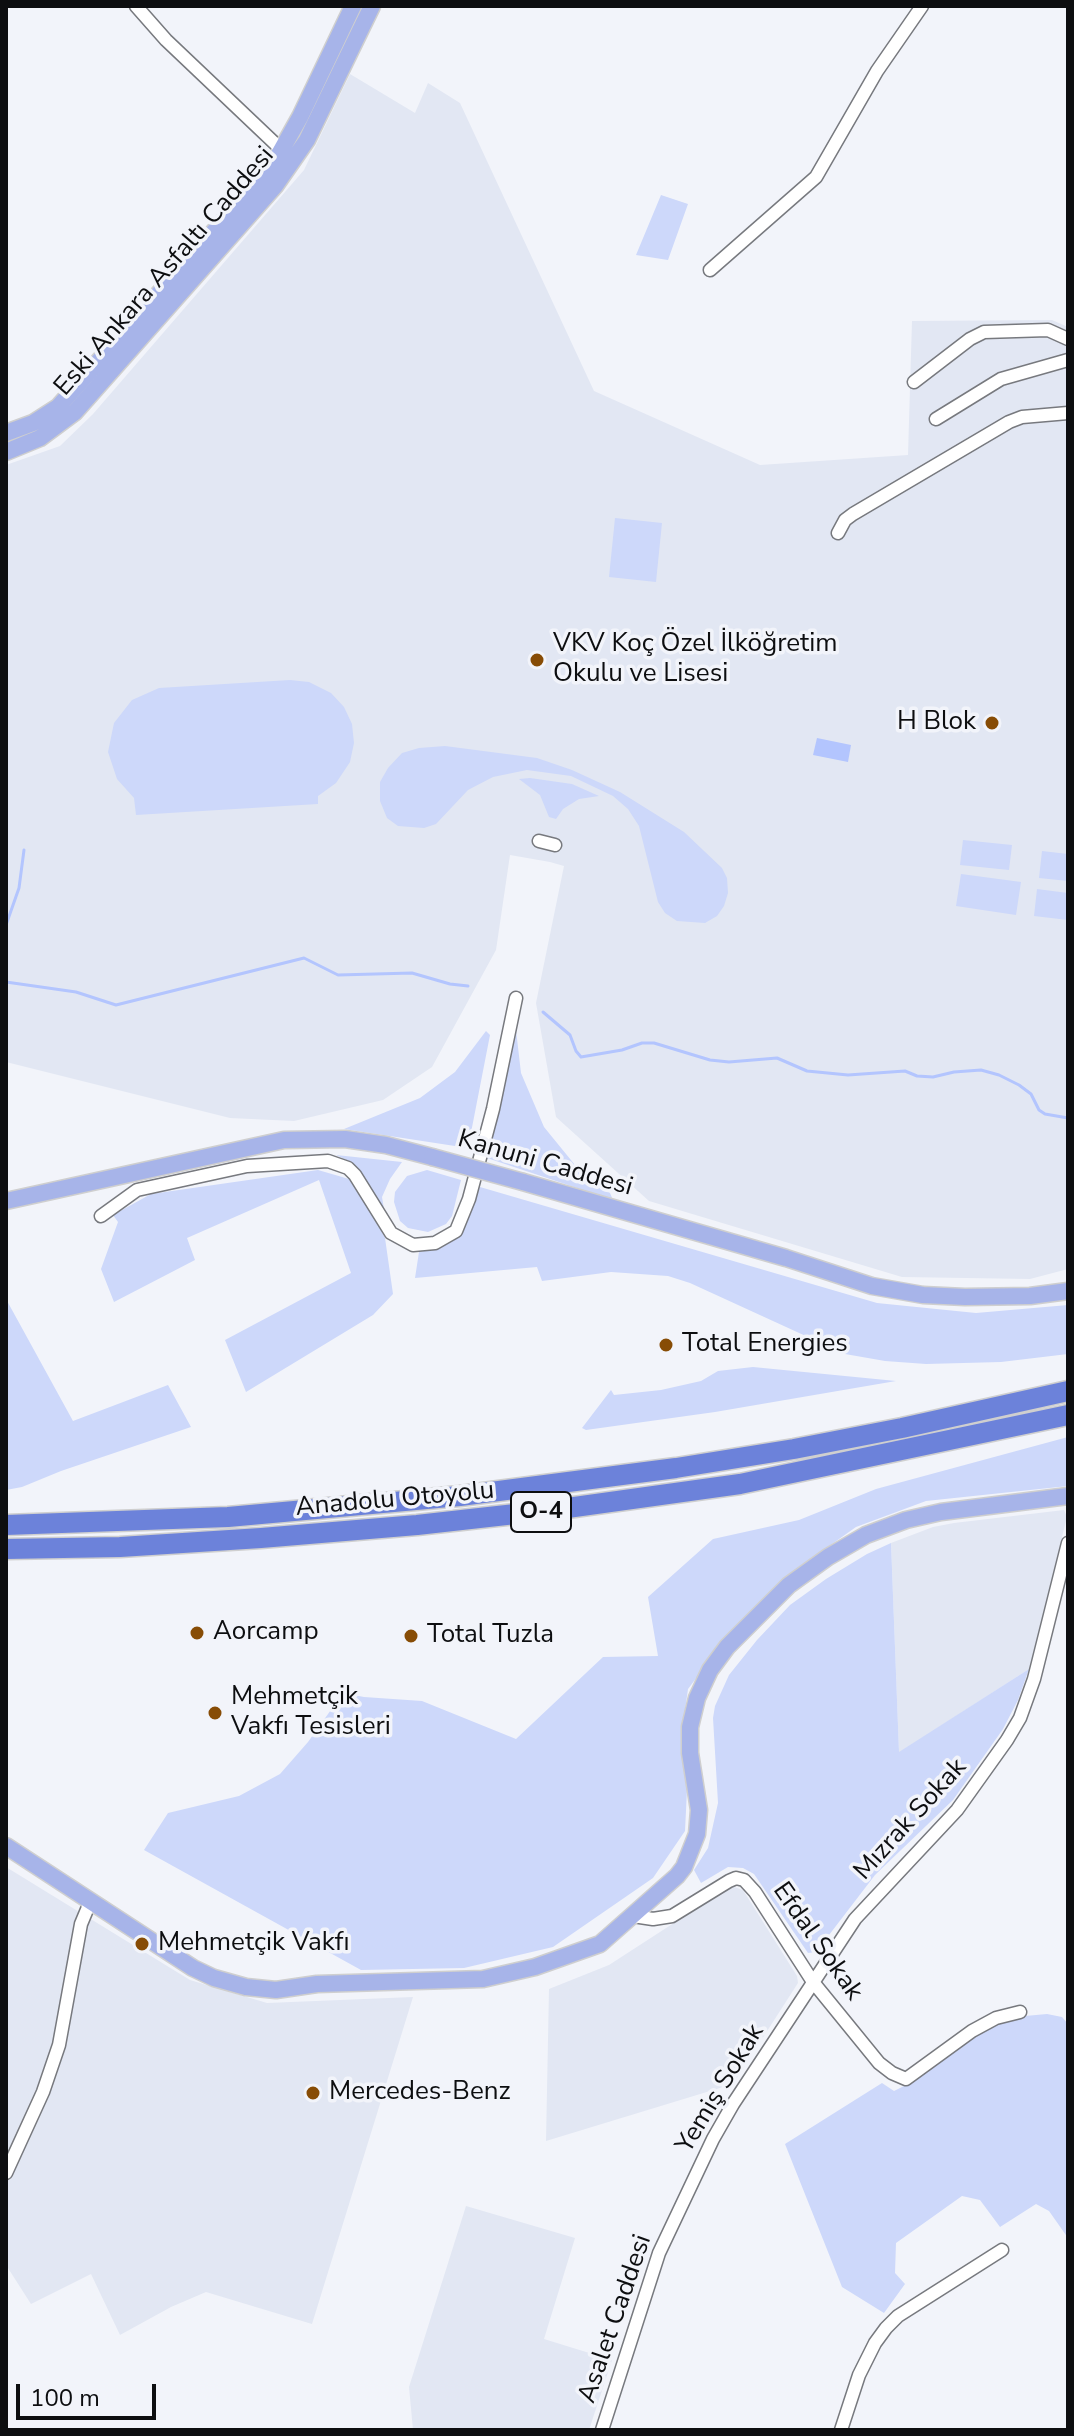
<!DOCTYPE html>
<meta charset="utf-8">
<style>
body{margin:0}
#map{position:relative;width:1074px;height:2436px;overflow:hidden;background:#f2f4fa;font-family:"Nunito Sans",sans-serif}
canvas{display:block}
.frame{position:absolute;inset:0;border:8px solid #0d0e10;pointer-events:none}
.scale{position:absolute;left:16px;top:2384px;width:140px;height:36px;box-sizing:border-box;border:4px solid #0d0e10;border-top:0;padding-left:10px;font-size:24px;line-height:28px;white-space:nowrap;color:#0d0e10;-webkit-text-stroke:6px #f2f4fa;paint-order:stroke}
</style>
<div id="map">
<canvas width="1074" height="2436"></canvas>
<div class="frame"></div>
<div class="scale">100 m</div>
</div>
<script>
const g = document.querySelector('canvas').getContext('2d');
g.lineJoin = 'round';
function fill(path, color) { g.fillStyle = color; g.fill(path, 'evenodd'); }
const shape = rows => new Path2D(rows.map(r => 'M' + r).join(''));
function strokePath(path, color, width, dash) { g.strokeStyle = color; g.lineWidth = width; g.lineCap = dash ? 'butt' : 'round'; g.setLineDash(dash || []); g.stroke(path); }
function write(font, color, halo, rows, align = 'center') {
  g.font = font + ' "Nunito Sans",sans-serif'; g.lineWidth = 7; g.setLineDash([]); g.textBaseline = 'middle'; g.strokeStyle = halo; g.fillStyle = color; for (const [text, x, y, turn = 0] of rows) {
    g.save(); g.translate(x, y); g.rotate((+turn || 0) * Math.PI / 180); g.textAlign = isNaN(turn) ? turn : align; if (halo) g.strokeText(text, 0, 0); g.fillText(text, 0, 0); g.restore();
  }
}
fill(shape([
 [350,74,415,113,428,83,460,103,594,391,760,465,908,455,912,321,1052,320,1068,327,1068,1269,1030,1279,902,1277,649,1201,556,1117,536,1003,564,866,550,862,510,855,496,950,432,1067,383,1100,294,1121,230,1118,6,1062,6,465,60,446,93,414,304,170],
 [1064,1510,1067,1517,1029,1669,899,1753,891,1543,933,1527,954,1523],
 [6,1867,190,1980,267,2003,413,1997,312,2324,206,2292,171,2307,120,2335,91,2274,31,2304,6,2265],
 [731,1886,743,1890,797,1976,798,1983,733,2084,546,2141,549,1989,609,1965],
 [466,2206,575,2238,544,2339,612,2360,589,2430,413,2430,409,2387]
]), '#e2e7f3');
fill(shape([
 [661,195,688,204,668,260,636,255],
 [615,518,662,523,656,582,609,577],
 [290,680,309,682,331,693,344,707,352,724,354,743,350,762,336,783,318,796,318,804,136,815,134,798,117,779,108,752,114,723,132,700,159,688],
 [445,746,537,758,572,770,620,792,684,832,722,868,727,878,728,893,724,906,717,916,705,923,677,921,665,913,658,902,639,826,628,809,613,796,571,776,527,770,493,777,468,790,436,824,424,828,398,826,387,818,380,801,380,782,388,768,402,753,419,748],
 [530,778,572,784,599,796,579,799,563,809,556,819,549,817,540,795,519,779],
 [963,840,1012,845,1009,870,960,865],
 [1042,851,1068,854,1068,881,1039,878],
 [961,874,1021,882,1016,915,956,906],
 [1037,889,1068,893,1068,920,1034,916],
 [516,1030,521,1073,544,1127,575,1165,610,1193,613,1200,487,1158,513,1033],
 [486,1031,490,1035,468,1148,344,1129,420,1098,455,1072],
 [336,1155,402,1162,390,1179,382,1197,385,1215,351,1162],
 [318,1170,349,1179,360,1192,385,1238,393,1294,373,1315,246,1392,225,1340,351,1273,319,1180,187,1238,195,1260,114,1302,101,1269,118,1222,113,1215,151,1194],
 [427,1170,461,1180,452,1216,446,1224,428,1232,408,1228,400,1221,394,1202,395,1192,407,1176],
 [480,1187,877,1303,976,1313,1068,1305,1068,1354,1001,1362,926,1364,885,1361,845,1354,690,1283,668,1276,611,1272,542,1281,537,1267,415,1278,419,1252,438,1248,461,1235],
 [6,1299,73,1421,168,1385,191,1427,61,1471,22,1487,6,1490],
 [753,1367,896,1381,715,1412,586,1430,582,1428,611,1390,614,1395,661,1390,701,1381,718,1371],
 [1068,1437,1068,1486,926,1501,856,1527,794,1571,734,1628,688,1689,682,1732,687,1790,685,1831,653,1878,553,1947,464,1968,361,1970,144,1850,168,1813,239,1796,280,1774,308,1742,343,1693,364,1697,422,1701,516,1739,603,1657,658,1656,648,1597,713,1539,799,1520,876,1489],
 [891,1543,899,1752,1029,1669,1018,1700,1003,1729,953,1800,875,1875,816,1952,808,1953,754,1874,743,1868,728,1867,701,1883,694,1870,708,1848,718,1803,713,1718,715,1706,729,1675,757,1640,790,1605,826,1579,867,1554],
 [1047,2014,1062,2017,1068,2024,1068,2238,1049,2211,1036,2204,1000,2227,980,2200,962,2196,896,2243,895,2273,905,2284,884,2313,842,2287,785,2144,882,2083,894,2091,904,2086,984,2028,1014,2017]
]), '#cdd8fa');
fill(shape([
 [817,738,851,745,848,762,813,755]
]), '#b3c5fe');
strokePath(shape([
 [6,925,19,888,24,850],
 [6,982,76,992,116,1005,304,958,338,975,412,973,450,984,468,986],
 [543,1012,570,1035,576,1051,581,1057,622,1050,642,1043,654,1043,710,1060,729,1062,777,1058,807,1071,848,1075,905,1071,917,1076,933,1077,954,1072,981,1070,999,1075,1019,1085,1031,1094,1039,1110,1045,1114,1068,1118]
]), '#b3c5fe', 3);
const minor = shape([
 [136,6,166,40,286,154],
 [710,270,816,177,877,71,922,6],
 [914,382,970,339,984,332,1048,330,1068,339],
 [936,419,1001,379,1068,360],
 [838,533,845,520,853,514,1009,422,1022,417,1068,413],
 [539,841,555,845],
 [101,1216,137,1190,247,1166,328,1161,348,1168,355,1175,391,1233,413,1245,435,1243,456,1231,469,1199,493,1109,516,998],
 [633,1916,653,1919,672,1916,729,1881,736,1878,744,1880,755,1892,813,1982,879,2063,892,2073,906,2079,972,2031,996,2018,1020,2012],
 [6,2173,43,2092,59,2045,81,1924,91,1900],
 [602,2430,659,2253,713,2139,733,2104,855,1919,957,1810,1007,1740,1020,1718,1034,1679,1068,1543],
 [841,2430,859,2375,875,2343,886,2328,898,2316,1002,2250]
]);
const major = shape([
 [6,433,33,423,58,407,273,165,300,117,353,6],
 [6,452,40,438,75,412,275,186,307,140,372,6],
 [523,1182,786,1258,872,1286,923,1295,965,1297,1030,1296,1068,1291],
 [6,1201,284,1140,345,1139,386,1145,432,1157],
 [6,1846,193,1968,214,1978,246,1987,276,1990,317,1984,483,1979,535,1967,600,1944,677,1876,684,1867,697,1834,699,1810,690,1753,690,1727,697,1698,710,1670,727,1647,789,1585,828,1557,866,1535,906,1520,941,1512,1068,1496]
]);
const highway = shape([
 [6,1525,228,1517,460,1496,676,1468,794,1449,902,1428,1068,1391],
 [6,1549,120,1547,261,1538,417,1525,560,1509,740,1484,1068,1415]
]);
strokePath(minor, '#77797e', 15);
strokePath(major, '#cfcfcf', 19);
strokePath(highway, '#cfcfcf', 23);
strokePath(minor, '#fff', 12);
strokePath(major, '#a7b4e9', 16);
strokePath(highway, '#6c82da', 20);
const majorBridge = shape([
 [432,1157,523,1182]
]);
strokePath(majorBridge, '#cfcfcf', 19, []);
strokePath(majorBridge, '#a7b4e9', 16);
for (const [x, y, r, color] of [
 [537,660,8,"#874c05"],
 [992,723,8,"#874c05"],
 [666,1345,8,"#874c05"],
 [197,1633,8,"#874c05"],
 [411,1636,8,"#874c05"],
 [215,1713,8,"#874c05"],
 [142,1944,8,"#874c05"],
 [313,2093,8,"#874c05"]
]) { const dot = new Path2D(); dot.arc(x, y, r, 0, 2 * Math.PI); g.fillStyle = color; g.fill(dot); strokePath(dot, '#f2f4fa', 3); }
for (const [x, y, w] of [
 [541,1512,60]
]) { const box = new Path2D(); box.roundRect(x - w / 2, y - 20, w, 40, 6); g.fillStyle = '#f2f4fa'; g.fill(box); strokePath(box, '#0d0e10', 2); }
write('bold 24px', '#0d0e10', null, [
 ["O-4",541,1512]
]);
write('26px', '#0d0e10', '#f2f4fa', [
 ["Eski Ankara Asfaltı Caddesi",165,272,-49],
 ["Kanuni Caddesi",545,1164,16],
 ["Anadolu Otoyolu",395,1500,-5],
 ["Mızrak Sokak",911,1820,-48],
 ["Efdal Sokak",817,1942,55],
 ["Yemiş Sokak",721,2089,-59],
 ["Asalet Caddesi",616,2319,-71]
]);
write('26px', '#0d0e10', '#f2f4fa', [
 ["VKV Koç Özel İlköğretim",553,645],
 ["Okulu ve Lisesi",553,675],
 ["H Blok",976,723,"right"],
 ["Total Energies",682,1345],
 ["Aorcamp",213,1633],
 ["Total Tuzla",427,1636],
 ["Mehmetçik",231,1698],
 ["Vakfı Tesisleri",231,1728],
 ["Mehmetçik Vakfı",158,1944],
 ["Mercedes-Benz",329,2093]
], 'left');
</script>
